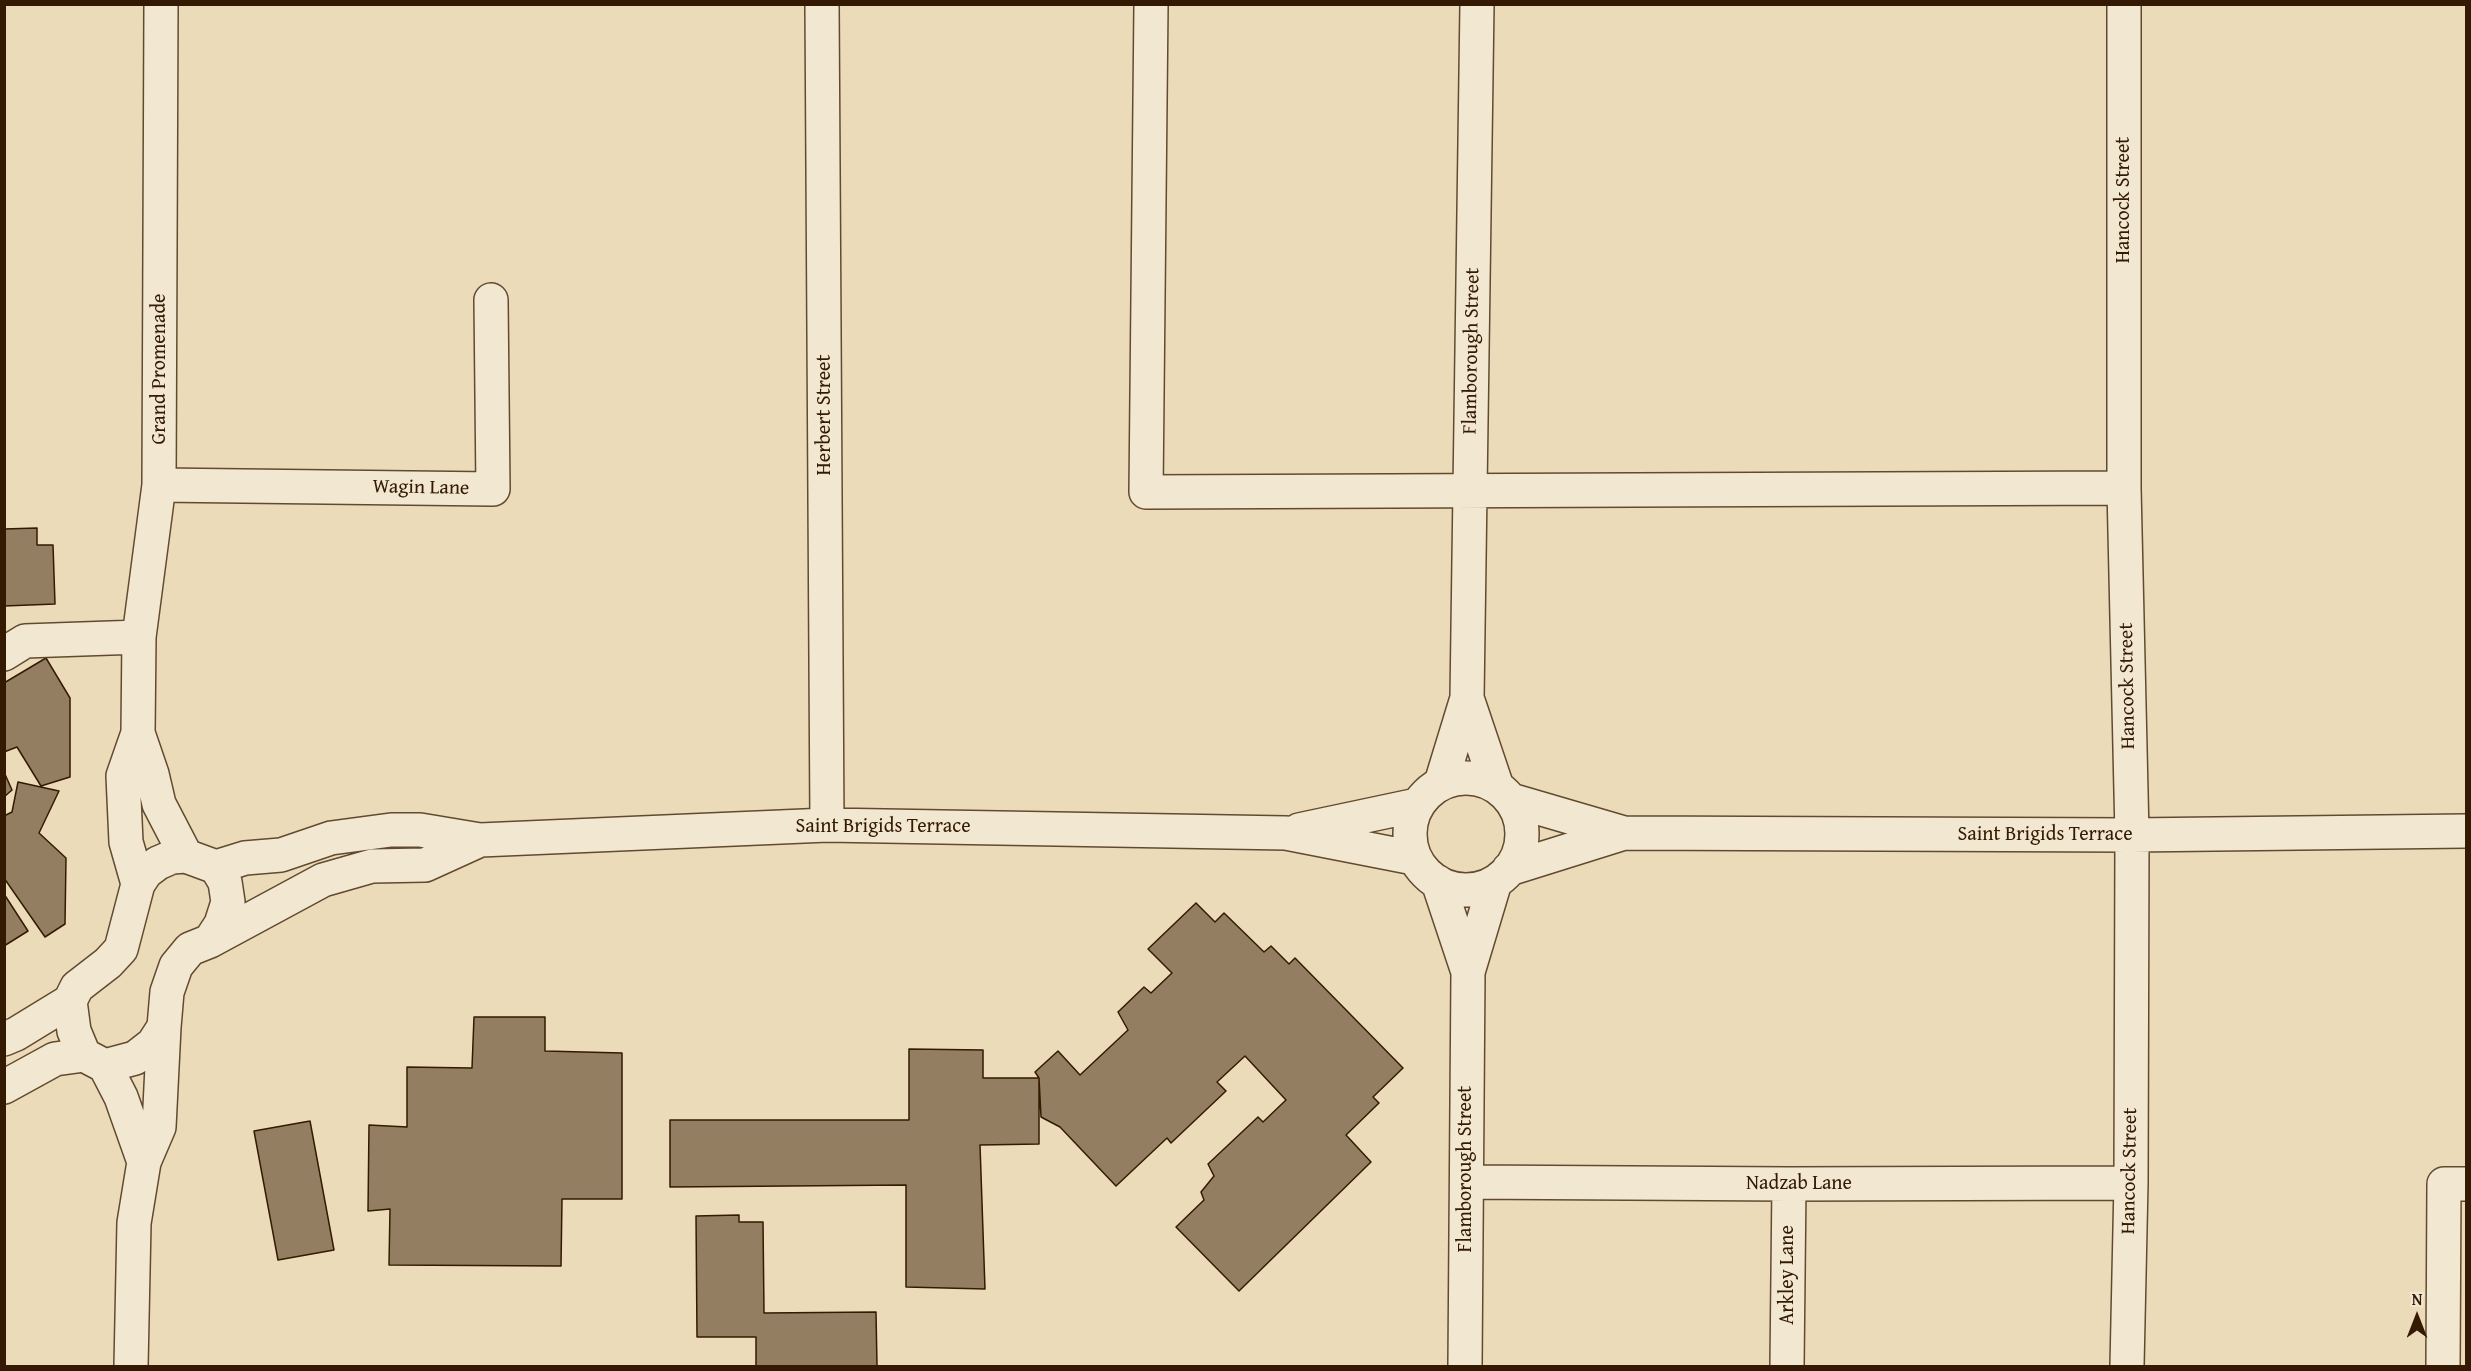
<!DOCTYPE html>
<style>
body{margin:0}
#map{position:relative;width:2471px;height:1371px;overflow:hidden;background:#ebdbb9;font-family:"Gentium Book Plus",serif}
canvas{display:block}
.frame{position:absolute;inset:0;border:6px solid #351a03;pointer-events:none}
.north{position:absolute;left:2387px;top:1287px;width:60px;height:60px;-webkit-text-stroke:4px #f2e8d2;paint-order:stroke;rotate:0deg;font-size:16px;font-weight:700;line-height:24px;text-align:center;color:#351a03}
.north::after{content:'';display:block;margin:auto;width:21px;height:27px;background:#351a03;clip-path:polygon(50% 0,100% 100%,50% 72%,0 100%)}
</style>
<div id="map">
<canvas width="2471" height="1371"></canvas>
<div class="frame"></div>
<div class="north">N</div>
</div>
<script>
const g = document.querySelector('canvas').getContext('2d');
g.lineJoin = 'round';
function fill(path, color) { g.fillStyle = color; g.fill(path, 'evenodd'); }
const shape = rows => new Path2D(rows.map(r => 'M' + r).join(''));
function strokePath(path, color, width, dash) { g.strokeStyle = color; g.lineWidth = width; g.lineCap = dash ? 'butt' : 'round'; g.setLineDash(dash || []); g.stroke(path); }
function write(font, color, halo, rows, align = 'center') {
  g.font = font + ' "Gentium Book Plus",serif'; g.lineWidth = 6; g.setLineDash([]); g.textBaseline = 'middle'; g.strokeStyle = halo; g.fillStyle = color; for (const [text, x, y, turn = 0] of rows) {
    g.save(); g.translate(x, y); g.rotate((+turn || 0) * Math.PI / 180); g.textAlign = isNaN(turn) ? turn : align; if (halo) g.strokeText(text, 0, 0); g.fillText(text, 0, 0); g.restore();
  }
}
const building = shape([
 [37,528,37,545,53,545,55,604,4,606,4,529,37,528],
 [46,658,70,698,70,777,41,786,17,747,4,752,4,683,46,658],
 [4,772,12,790,4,797,4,772],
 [18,782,59,791,39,833,66,858,65,924,45,937,4,878,4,816,12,812,18,782],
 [4,894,28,931,4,946,4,894],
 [1196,903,1215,922,1224,913,1264,952,1271,946,1289,964,1295,958,1403,1068,1373,1097,1379,1103,1346,1135,1371,1162,1239,1291,1176,1227,1204,1200,1201,1192,1214,1176,1208,1164,1258,1117,1263,1122,1286,1100,1245,1056,1217,1082,1226,1091,1171,1143,1167,1138,1116,1186,1060,1127,1041,1117,1039,1078,1035,1072,1058,1051,1080,1075,1128,1030,1118,1012,1144,987,1151,993,1172,973,1148,949,1196,903],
 [474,1017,545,1017,545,1051,622,1053,622,1199,562,1199,561,1266,389,1265,390,1209,368,1211,369,1125,407,1127,407,1067,472,1068,474,1017],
 [909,1049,983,1050,983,1078,1039,1078,1039,1144,980,1145,985,1289,906,1287,906,1185,670,1187,670,1120,909,1120,909,1049],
 [310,1121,334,1250,278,1260,254,1131,310,1121],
 [739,1215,739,1222,763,1222,764,1313,876,1312,877,1366,756,1366,756,1337,697,1337,696,1216,739,1215]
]);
fill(building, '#947e62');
strokePath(building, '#351a03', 1.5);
const minor = shape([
 [822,4,827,825],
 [1151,4,1146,492,2124,488],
 [2124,4,2124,488,2132,835,2131,1183,2127,1366],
 [159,485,493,489,491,300],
 [4,654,25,641,139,637],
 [1467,698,1497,787],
 [138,733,152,774,159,804,186,856],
 '1410 834a56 56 0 1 1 112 0a56 56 0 1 1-112 0Z',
 [1441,783,1467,698,1477,4],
 [1511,800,1624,833,2132,835,2466,831],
 [1299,830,1417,805],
 [186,856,216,867,225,882,228,902,221,924,210,941,190,949,176,966,167,992,164,1027,153,1044,135,1058,105,1066,84,1055,74,1031,70,1001,77,987,108,963,121,949,138,884,146,872,158,863,172,857,186,856],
 [216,867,245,858,281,855,331,838,391,830,420,830,480,840,827,825,1286,833,1414,858],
 [1509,869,1624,833],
 [1438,882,1468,972],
 [138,884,126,842,123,776,138,733,139,637,159,485,161,4],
 [210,941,323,880,372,866,425,865,480,840],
 [4,1039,16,1034,70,1001],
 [105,1066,121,1097,144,1162],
 [4,1087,55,1059,84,1055],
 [1467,1182,1789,1184,2131,1183],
 [131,1366,134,1223,144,1162,159,1127,164,1027],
 [1465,1366,1468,972,1495,882],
 [1787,1366,1789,1184],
 [2443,1366,2444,1184,2466,1184]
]);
strokePath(minor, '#624a30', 36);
strokePath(minor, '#f2e8d2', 33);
write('20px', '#351a03', '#f2e8d2', [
 ["Hancock Street",2124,200,-90],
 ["Flamborough Street",1472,351,-89],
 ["Grand Promenade",160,369,-90],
 ["Herbert Street",825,415,-90],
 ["Wagin Lane",421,488,1],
 ["Hancock Street",2128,686,-91],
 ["Saint Brigids Terrace",883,827],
 ["Saint Brigids Terrace",2045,835],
 ["Flamborough Street",1466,1169,-90],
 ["Hancock Street",2130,1171,-89],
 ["Nadzab Lane",1799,1184],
 ["Arkley Lane",1788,1275,-90]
]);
</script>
